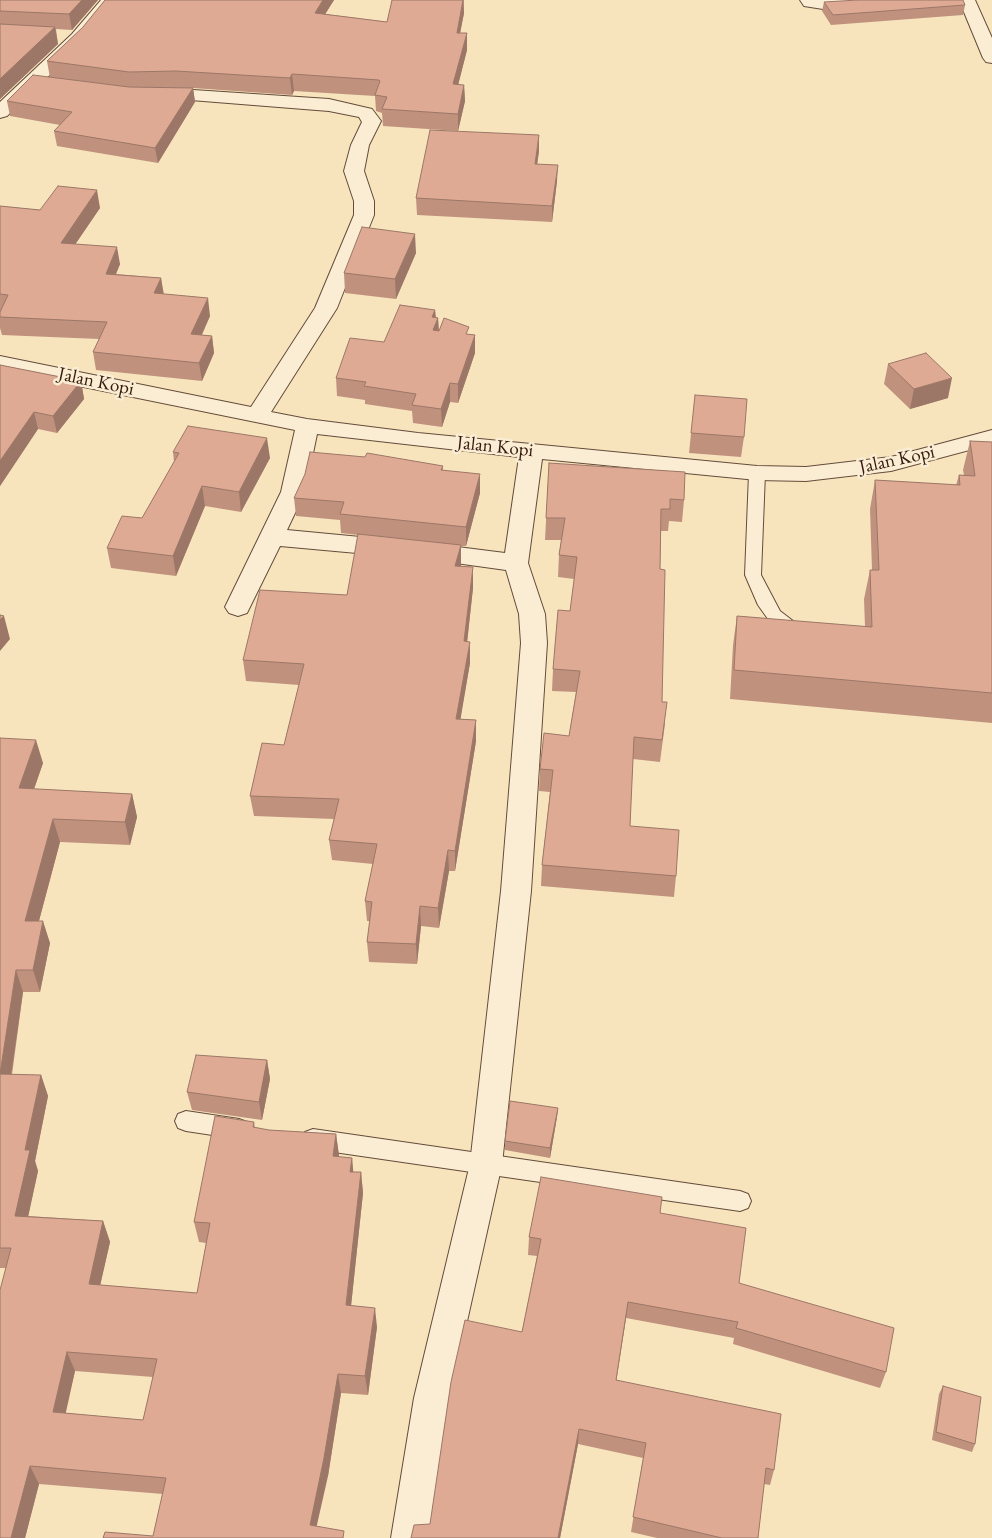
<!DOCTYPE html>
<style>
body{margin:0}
canvas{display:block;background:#f7e4bd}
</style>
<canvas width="992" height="1538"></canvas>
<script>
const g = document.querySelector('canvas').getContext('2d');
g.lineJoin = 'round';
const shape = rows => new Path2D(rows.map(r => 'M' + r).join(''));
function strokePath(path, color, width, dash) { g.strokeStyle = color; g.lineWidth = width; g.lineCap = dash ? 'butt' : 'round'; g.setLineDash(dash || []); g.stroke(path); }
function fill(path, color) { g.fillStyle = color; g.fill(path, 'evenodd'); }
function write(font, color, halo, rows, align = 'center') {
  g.font = font + ' "EB Garamond",serif'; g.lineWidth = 5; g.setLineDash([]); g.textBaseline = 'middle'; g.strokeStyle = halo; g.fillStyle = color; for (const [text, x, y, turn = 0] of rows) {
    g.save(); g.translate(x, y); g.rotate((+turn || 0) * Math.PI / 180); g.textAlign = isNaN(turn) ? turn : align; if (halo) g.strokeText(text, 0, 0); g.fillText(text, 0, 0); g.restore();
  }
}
const lane = shape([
 [757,468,763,469,765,473,761,575,780,611,797,624,809,629,812,633,809,637,803,639,785,632,768,619,758,605,745,575,749,473,751,469,757,468],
 [186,1111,239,1119,247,1122,250,1129,247,1136,239,1139,186,1131,178,1128,175,1121,178,1114,186,1111],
 [313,1129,740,1191,748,1194,751,1201,748,1208,740,1211,313,1149,305,1146,302,1139,305,1132,313,1129]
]);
const street = shape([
 [101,0,118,0,84,42,7,116,0,118,0,102,72,34,101,0],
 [800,0,914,0,912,4,906,5,823,9,804,6,800,0],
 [959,0,975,0,992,38,992,63,986,62,983,58,959,0],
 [178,89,329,99,372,109,381,121,369,145,364,171,374,201,374,215,337,308,271,412,307,419,418,433,757,466,806,467,891,457,992,430,992,444,891,471,806,481,757,480,542,459,528,563,545,614,547,643,531,891,502,1164,450,1398,429,1538,391,1538,414,1398,470,1164,501,891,521,643,519,614,506,570,434,560,280,546,247,613,238,616,229,613,225,607,281,492,295,430,0,370,0,356,251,407,315,308,354,215,354,201,344,171,351,145,362,122,359,117,329,111,178,99,158,100,152,99,149,95,152,91,158,90,178,89],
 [317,434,519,457,505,553,434,544,287,530,305,492,317,434]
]);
strokePath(lane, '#654c3a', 2);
strokePath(street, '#654c3a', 2);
fill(lane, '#faedd4');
fill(street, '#faedd4');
fill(shape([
 [0,0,98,0,72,30,56,29,58,44,0,99],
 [105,0,334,0,325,14,387,22,392,0,464,0,464,13,460,33,467,33,467,50,458,85,464,85,465,101,458,131,383,126,382,113,376,111,375,96,294,91,292,95,193,88,195,102,158,163,57,146,54,131,60,125,10,116,7,101,50,78,47,61,83,27],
 [824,2,965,5,963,15,831,25,822,11],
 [539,151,537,164,557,181,552,222,417,215,416,198],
 [0,206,40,210,100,208,75,244,120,264,116,274,161,278,163,294,210,316,202,335,212,336,214,353,202,381,96,370,93,352,99,339,2,335,0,328],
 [416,253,396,299,345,293,344,273],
 [435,310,436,317,438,318,439,331,475,335,475,353,458,403,450,402,442,427,413,423,412,411,365,404,365,400,337,396,336,378,384,342],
 [888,364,948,398,910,409,884,384],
 [0,365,81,381,84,399,57,433,38,429,0,486],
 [695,395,744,437,741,457,689,453],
 [970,441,992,442,992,723,730,699,733,645,737,616,865,627,864,599,870,570,872,570,870,509,875,480,956,485,959,475,964,475,963,470],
 [173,452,270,458,241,512,205,506,176,576,111,568,107,548,142,518,174,462],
 [549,463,684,500,682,522,669,521,668,531,661,531,660,569,662,702,665,724,660,762,633,759,630,826,676,876,674,897,541,886,542,865,550,792,539,791,540,769,569,736,576,692,552,691,553,669,570,611,574,579,558,577,559,555,561,540,545,540],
 [443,466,443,470,480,493,466,546,461,546,461,566,473,588,467,641,470,663,460,719,476,720,476,741,455,871,449,871,439,928,421,926,417,964,369,962,367,942,370,921,367,921,365,901,373,864,332,860,329,840,334,819,254,816,250,796,284,745,299,685,246,681,243,660,347,595,358,535,341,533,340,520,296,516,294,498],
 [0,738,43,763,34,789,132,794,137,817,130,845,60,842,39,921,50,943,40,992,23,992,12,1075,41,1075,48,1096,35,1161,38,1171,28,1216,103,1221,110,1242,100,1285,197,1293,206,1243,199,1242,194,1222,254,1122,255,1128,269,1130,336,1134,339,1157,352,1158,353,1172,361,1172,363,1193,351,1306,377,1327,368,1395,341,1393,328,1476,153,1536,163,1494,39,1484,25,1538,0,1538,6,1268,0,1268],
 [75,1371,153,1377,143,1420,65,1413],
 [267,1060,270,1079,262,1120,192,1110,187,1092],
 [558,1108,557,1117,550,1158,505,1150,505,1141],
 [660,1213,739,1283,886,1372,880,1388,733,1344,734,1338,626,1318,616,1380,774,1470,770,1485,764,1484,758,1538,657,1538,631,1532,643,1458,578,1444,560,1538,411,1538,430,1524,522,1332,537,1256,528,1255,529,1237],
 [943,1386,975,1444,972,1452,932,1440,939,1394]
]), '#c0927e');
fill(shape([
 [82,0,98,0,72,30,69,14],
 [323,0,334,0,316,29,315,13],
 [463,0,464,13,457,49,457,33],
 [55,27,58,44,0,99,0,79],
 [467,33,467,50,454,101,453,84],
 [292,74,294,91,292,95,290,78],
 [464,85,465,101,458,131,458,114],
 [193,88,195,102,158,163,155,148],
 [539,135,539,151,535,180,535,164],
 [558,165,557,181,552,222,552,206],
 [97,190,100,208,64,261,61,243],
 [415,234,416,253,396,299,395,279],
 [117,247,120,264,109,291,106,274],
 [161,278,164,295,154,293],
 [208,298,210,316,194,351,191,334],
 [435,310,436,324,438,318,439,336,434,348,432,317],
 [475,335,475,353,458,403,458,384],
 [212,336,214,353,202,381,199,363],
 [952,378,948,398,910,409,914,389],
 [81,381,84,399,57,433,53,416],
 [450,383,450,402,442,427,441,409],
 [34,412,38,429,0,486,0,461],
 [267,438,270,458,241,512,239,492],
 [480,474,480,493,466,546,466,527],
 [202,486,205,506,176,576,173,556],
 [461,545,461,566,456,587,455,566],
 [473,567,473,588,465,662,464,641],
 [4,616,10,639,0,651,0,620],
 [470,642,470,663,457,740,456,719],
 [476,720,476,741,455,871,455,851],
 [36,740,43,763,26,812,19,788],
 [132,794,137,817,130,845,125,822],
 [53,819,60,842,33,943,25,921],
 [448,850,449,871,439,928,438,908],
 [420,906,421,926,417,964,416,944],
 [43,921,50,943,40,992,33,970],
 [16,970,23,992,8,1096,0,1074],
 [267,1060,270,1079,262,1120,259,1102],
 [41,1075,48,1096,35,1161,38,1171,24,1236,15,1216,25,1150],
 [558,1108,557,1117,550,1158,550,1148],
 [336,1134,339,1155,336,1177,333,1156],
 [352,1158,354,1179,350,1172],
 [361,1172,363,1193,349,1325,346,1305],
 [103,1221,110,1242,96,1304,89,1284],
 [628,1302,626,1318,614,1396,616,1380],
 [375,1308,377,1327,368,1395,365,1376],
 [67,1352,75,1371,62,1430,53,1412],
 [338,1374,341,1393,328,1476,314,1538,310,1525],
 [579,1429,578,1444,560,1538,558,1538],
 [30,1466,39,1484,25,1538,11,1538]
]), '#9c7767');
const building = shape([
 [0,0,82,0,69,14,0,11,0,0],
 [105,0,323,0,315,13,387,22,392,0,463,0,457,33,467,33,453,84,464,85,458,114,382,109,387,97,375,95,380,81,379,80,292,74,290,78,176,71,129,72,47,61,83,27,105,0],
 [858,0,963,0,965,5,833,15,824,2,858,0],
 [0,24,55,27,0,79,0,24],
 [33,75,129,87,193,88,155,148,54,131,72,112,7,101,33,75],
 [430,130,539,135,535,164,558,165,552,206,416,198,430,130],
 [58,186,97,190,61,243,117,247,106,274,161,278,154,293,208,298,191,334,212,336,199,363,93,352,107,322,0,317,0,312,8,295,0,294,0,206,40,210,58,186],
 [362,227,415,234,395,279,344,273,362,227],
 [400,305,435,310,432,317,438,318,433,330,439,331,444,318,469,327,466,334,475,335,458,384,450,383,441,409,412,405,416,394,364,386,366,382,336,378,350,338,384,342,400,305],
 [926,353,952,378,914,389,888,364,926,353],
 [0,365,81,381,53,416,34,412,0,461,0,365],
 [695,395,747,399,744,437,691,433,695,395],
 [188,426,267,438,239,492,202,486,173,556,107,548,122,516,142,518,179,453,173,452,188,426],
 [970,441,992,442,992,693,734,670,737,616,872,627,870,570,879,570,875,480,960,485,959,475,975,476,970,441],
 [310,452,365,457,367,453,443,466,441,470,480,474,466,527,340,514,344,502,294,498,305,474,310,452],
 [549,463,685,472,684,500,670,499,670,509,661,509,660,569,665,570,662,702,667,702,662,740,634,737,630,826,679,830,676,876,542,865,553,770,540,769,544,733,569,736,580,671,553,669,558,610,570,611,577,557,559,555,565,518,546,518,549,463],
 [358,534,461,545,455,566,473,567,464,641,470,642,456,719,476,720,455,851,448,850,438,908,420,906,416,944,367,942,372,902,365,901,377,844,329,840,339,799,250,796,262,743,284,745,304,664,243,660,260,590,347,595,358,534],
 [0,615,4,616,0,620,0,615],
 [0,738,36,740,19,788,132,794,125,822,53,819,25,921,43,921,33,970,16,970,0,1074,41,1075,25,1150,30,1150,15,1216,103,1221,89,1284,197,1293,210,1223,194,1222,215,1116,254,1122,253,1127,269,1130,336,1134,333,1156,352,1158,350,1172,361,1172,346,1305,375,1308,365,1376,338,1374,324,1458,310,1525,344,1531,343,1538,103,1538,105,1532,153,1536,166,1478,30,1466,11,1538,0,1538,0,1290,11,1248,0,1248,0,738],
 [67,1352,157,1359,143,1420,53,1412,67,1352],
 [196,1055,267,1060,259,1102,187,1092,196,1055],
 [510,1101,558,1108,550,1148,505,1141,510,1101],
 [541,1177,662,1197,660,1213,746,1228,739,1283,894,1328,886,1372,736,1328,738,1322,628,1302,616,1380,781,1414,774,1470,766,1468,758,1538,722,1538,633,1517,646,1443,579,1429,558,1538,411,1538,414,1525,430,1524,451,1382,465,1320,522,1332,541,1239,529,1237,541,1177],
 [943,1386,981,1397,975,1444,936,1432,943,1386]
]);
fill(building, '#dfaa93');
strokePath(building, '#9c7767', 1);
write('19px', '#341a0e', '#faedd4', [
 ["Jalan Kopi",96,382,12],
 ["Jalan Kopi",495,447,6],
 ["Jalan Kopi",897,460,-12]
]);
</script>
